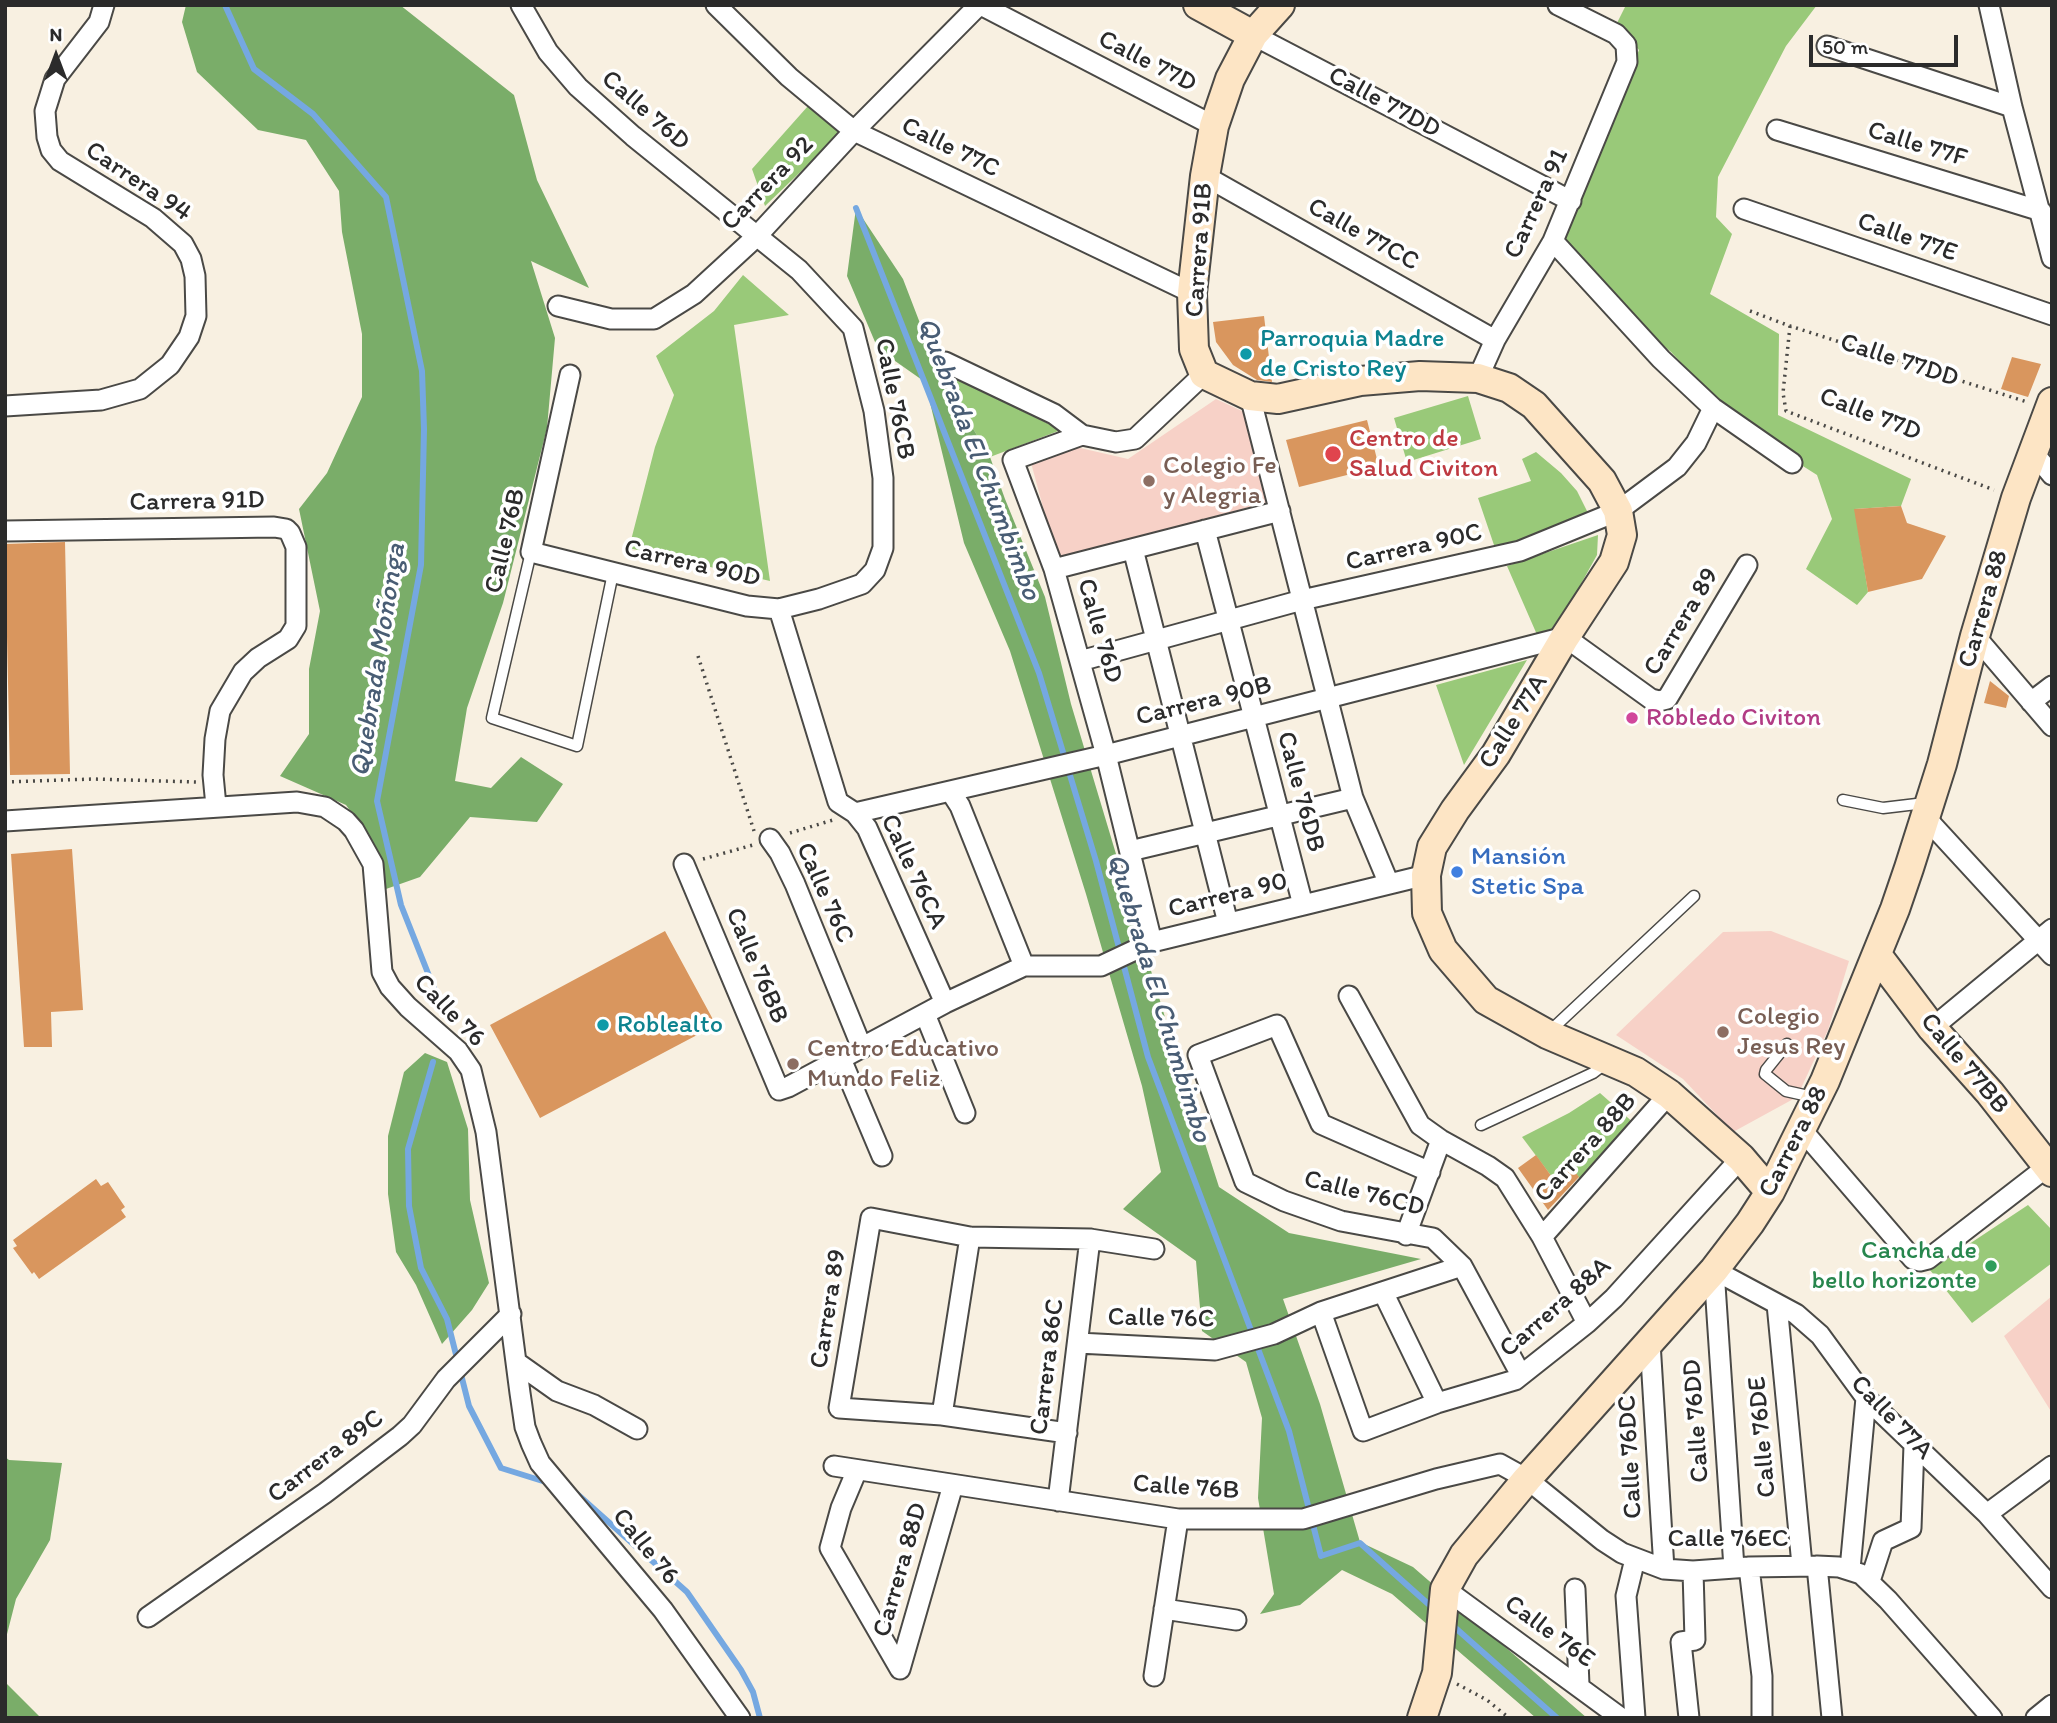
<!DOCTYPE html>
<meta charset="utf-8">
<style>
body{margin:0}
#map{position:relative;width:2057px;height:1723px;overflow:hidden;background:#f8f0e1;font-family:Itim,sans-serif}
canvas{display:block}
.frame{position:absolute;inset:0;border:7px solid #2b2b2b;pointer-events:none}
.north{position:absolute;left:21px;top:21px;width:70px;height:70px;-webkit-text-stroke:5px #fff;paint-order:stroke;rotate:0deg;font-size:19px;font-weight:700;line-height:28px;text-align:center;color:#2b2b2b}
.north::after{content:'';display:block;margin:auto;width:24px;height:32px;background:#2b2b2b;clip-path:polygon(50% 0,100% 100%,50% 72%,0 100%)}
.scale{position:absolute;left:1809px;top:35px;width:149px;height:32px;box-sizing:border-box;border:4px solid #2b2b2b;border-top:0;padding-left:9px;font-size:21px;line-height:24px;white-space:nowrap;color:#2b2b2b;-webkit-text-stroke:5px #fff;paint-order:stroke}
</style>
<div id="map">
<canvas width="2057" height="1723"></canvas>
<div class="frame"></div>
<div class="north">N</div>
<div class="scale">50 m</div>
</div>
<script>
const g = document.querySelector('canvas').getContext('2d');
g.lineJoin = 'round';
function fill(path, color) { g.fillStyle = color; g.fill(path, 'evenodd'); }
const shape = rows => new Path2D(rows.map(r => 'M' + r).join(''));
function strokePath(path, color, width, dash) { g.strokeStyle = color; g.lineWidth = width; g.lineCap = dash ? 'butt' : 'round'; g.setLineDash(dash || []); g.stroke(path); }
function write(font, color, halo, rows, align = 'center') {
  g.font = font + ' Itim,sans-serif'; g.lineWidth = 7; g.setLineDash([]); g.textBaseline = 'middle'; g.strokeStyle = halo; g.fillStyle = color; for (const [text, x, y, turn = 0] of rows) {
    g.save(); g.translate(x, y); g.rotate((+turn || 0) * Math.PI / 180); g.textAlign = isNaN(turn) ? turn : align; if (halo) g.strokeText(text, 0, 0); g.fillText(text, 0, 0); g.restore();
  }
}
fill(shape([
 [1216,399,1244,412,1268,502,1057,559,1030,459,1076,447,1128,459],
 [1771,931,1849,961,1828,1030,1797,1097,1733,1132,1683,1079,1616,1035,1723,932],
 [2052,1296,2052,1413,2004,1336]
]), '#f7d1c7');
fill(shape([
 [1626,5,1817,5,1786,46,1718,177,1716,217,1732,234,1710,294,1779,334,1778,415,1911,479,1901,506,1855,509,1868,592,1857,605,1806,569,1832,519,1817,475,1754,435,1717,401,1671,352,1636,322,1565,239,1639,50,1616,25],
 [808,106,843,131,765,206,752,169],
 [743,275,789,315,734,325,770,581,629,548,655,447,674,395,656,356,714,311],
 [938,370,1061,430,990,457],
 [1468,396,1481,439,1407,462,1394,418],
 [1536,452,1561,473,1577,491,1589,515,1545,534,1495,548,1478,498,1531,481,1522,459],
 [1598,535,1597,555,1577,591,1548,634,1538,637,1507,566],
 [1527,660,1464,765,1436,685],
 [1600,1093,1636,1125,1584,1185,1570,1165,1552,1177,1522,1137,1569,1113],
 [2028,1205,2052,1230,2052,1263,1972,1323,1930,1270]
]), '#99c979');
fill(shape([
 [186,5,400,5,514,95,537,180,589,288,531,261,555,338,547,428,503,603,467,708,455,781,491,788,521,757,563,784,537,822,470,817,420,877,386,889,376,847,346,805,280,776,309,734,309,669,320,611,299,509,327,473,362,397,362,334,342,232,339,191,306,140,258,130,197,72,182,22],
 [856,208,903,279,938,370,990,457,1005,499,1045,597,1071,704,1170,1034,1219,1187,1289,1233,1421,1259,1283,1299,1320,1404,1360,1542,1413,1567,1587,1718,1536,1718,1392,1594,1342,1570,1300,1605,1260,1614,1274,1594,1258,1498,1262,1418,1246,1362,1202,1331,1196,1261,1123,1209,1161,1172,1142,1086,1086,894,1010,651,964,543,925,382,878,349,847,276],
 [425,1053,447,1062,468,1129,470,1200,489,1283,472,1310,442,1344,416,1285,396,1252,388,1194,388,1136,404,1072],
 [5,1457,9,1460,62,1463,50,1540,16,1599,5,1642],
 [5,1682,41,1718,5,1718]
]), '#7aad69');
strokePath(shape([
 [225,5,254,69,313,114,386,197,422,371,424,429,421,565,377,801,401,905,439,1001],
 [856,208,1039,673,1096,861,1148,1057,1289,1431,1321,1556,1360,1543,1435,1610],
 [433,1062,408,1149,409,1206,421,1268,447,1319,469,1406,501,1468,549,1483],
 [576,1493,687,1592,741,1670,753,1692,760,1718],
 [1451,1624,1557,1718]
]), '#75a8e1', 6);
fill(shape([
 [1264,316,1272,382,1257,380,1233,365,1216,342,1213,322],
 [2012,357,2041,364,2028,397,2001,389],
 [1367,420,1379,467,1299,487,1286,440],
 [1901,506,1907,523,1946,536,1922,579,1868,592,1854,509],
 [65,542,70,774,10,775,5,544],
 [1990,681,2009,696,2006,708,1984,703],
 [72,849,83,1010,51,1012,52,1047,24,1047,11,854],
 [665,931,716,1025,540,1118,490,1025],
 [1536,1155,1552,1177,1570,1165,1579,1177,1548,1210,1518,1168],
 [96,1179,101,1186,108,1182,125,1207,121,1210,126,1217,39,1279,34,1272,32,1274,13,1248,17,1246,13,1240]
]), '#d9965e');
const lane = shape([
 [531,552,492,718,577,746,613,573],
 [1843,800,1883,808,1925,803],
 [1550,1031,1694,896],
 [1787,1044,1766,1070,1765,1074,1786,1091,1813,1097],
 [1481,1125,1593,1073,1606,1063]
]);
const street = shape([
 [521,5,548,52,578,87,633,136,799,270,853,328,874,411,883,478,883,548,875,570,862,584,819,599,779,609,747,606,531,552,570,375],
 [716,5,789,77,854,131,1192,293],
 [981,5,1214,126],
 [1989,5,2012,107,2052,258],
 [1253,35,1571,201],
 [1827,46,2012,107],
 [1777,130,2041,211],
 [1205,176,1495,340],
 [1744,209,2052,315],
 [1553,241,1661,359,1713,408,1792,463],
 [558,306,611,319,654,319,694,294,756,237,854,131,979,5],
 [945,362,1054,414,1082,435],
 [1478,378,1495,340,1553,241,1627,62,1626,45,1616,34,1558,5],
 [1250,396,1353,798,1389,884],
 [5,406,101,400,140,389,170,365,189,337,196,316,195,276,191,259,183,244,153,218,60,161,51,150,47,137,45,111,55,79,99,22,104,5],
 [2033,452,2052,475],
 [1205,530,1303,905],
 [5,531,274,527,286,529,290,533,296,547,296,626,288,639,258,658,243,672,220,711,215,739,213,775,216,806],
 [1133,549,1228,923],
 [1054,569,1280,511],
 [779,609,838,802,855,813,867,828,945,1003],
 [1975,636,2052,726],
 [1080,661,1302,600,1520,551,1618,511,1677,467,1696,443,1713,408],
 [2031,702,2052,686],
 [951,792,960,806,1024,966],
 [855,813,1106,755,1565,637,1651,699,1659,701,1667,699,1747,565],
 [1925,817,2052,955],
 [5,821,297,802,325,807,346,821,354,830,373,864,382,972,390,987,408,1007,458,1051,471,1070,486,1132,520,1393,525,1427,531,1443,540,1463,663,1610,740,1718],
 [770,839,780,853,795,884,862,1048],
 [1130,851,1353,798],
 [684,864,779,1090,788,1087,945,1003,1024,966,1101,966,1152,942,1426,875],
 [1152,942,1106,755,1054,569,1013,460,1082,435,1116,442,1135,439,1204,374],
 [1349,996,1420,1125,1441,1140,1488,1166,1505,1178,1542,1237,1587,1323],
 [925,1014,965,1113],
 [1932,1028,2052,929],
 [841,1059,882,1156],
 [1802,1130,1913,1259,1920,1261,1928,1259,2052,1163],
 [1430,1172,1321,1124,1277,1025,1198,1055,1245,1182,1284,1201,1341,1221,1433,1238,1462,1266,1521,1375],
 [1406,1235,1441,1140],
 [1542,1237,1669,1094],
 [1383,1292,1437,1403],
 [1777,1304,1802,1565],
 [1321,1312,1363,1431,1437,1403,1515,1380,1587,1323,1614,1298,1741,1158],
 [1650,1342,1664,1569],
 [1078,1343,1215,1350,1274,1334,1321,1312,1462,1266],
 [516,1362,557,1391,594,1405,637,1429],
 [942,1415,970,1237],
 [1067,1433,942,1415,839,1408,871,1218,970,1237,1090,1239,1154,1249],
 [834,1466,1178,1519,1303,1519,1436,1479,1500,1464,1527,1479,1602,1540,1622,1553,1664,1569,1693,1571,1749,1567,1817,1566,1839,1567,1861,1574,1888,1600,1992,1718],
 [857,1470,841,1508,830,1548,900,1669],
 [1058,1501,1090,1239],
 [1987,1514,2052,1466],
 [1635,1559,1626,1596,1635,1718],
 [1817,1566,1832,1718],
 [1749,1567,1762,1676,1762,1718],
 [1734,1568,1714,1270,1796,1314,1820,1335,1866,1398,1987,1514,2052,1588],
 [1850,1569,1866,1398],
 [1870,1581,1883,1541,1911,1528,1914,1445],
 [1445,1589,1621,1718],
 [1575,1589,1579,1685],
 [1164,1609,1236,1620],
 [148,1617,325,1493,400,1436,412,1425,446,1379,511,1314],
 [900,1669,953,1485],
 [1154,1676,1178,1519],
 [1689,1718,1681,1642,1695,1640,1693,1571],
 [2036,1718,2052,1705]
]);
const secondary = shape([
 [1198,5,1253,35],
 [1280,5,1253,35,1230,79,1214,126,1205,176,1192,293,1194,349,1204,374,1250,396,1278,399,1360,381,1420,376,1478,378,1509,388,1534,405,1602,481,1618,511,1622,535,1614,562,1565,637,1496,754,1455,810,1432,847,1426,875,1427,913,1443,950,1486,1000,1547,1034,1636,1072,1669,1094,1741,1158,1770,1192],
 [1877,955,1932,1028,1990,1093,2052,1172],
 [1422,1718,1437,1673,1445,1589,1464,1555,1527,1479,1714,1270,1750,1223,1770,1192,1825,1081,1895,909,1909,868,1942,764,1975,636,2016,498,2052,402]
]);
strokePath(lane, '#4a4946', 13);
strokePath(street, '#4a4946', 23);
strokePath(secondary, '#4a4946', 32);
strokePath(shape([
 [1750,311,1790,326,2027,402],
 [1790,326,1783,393,1786,411,1994,490],
 [698,656,754,831],
 [5,782,93,779,196,782],
 [790,833,833,820],
 [703,859,753,845],
 [1457,1684,1487,1700,1509,1718]
]), '#4a4946', 3.5, [2, 5]);
strokePath(lane, '#fff', 10);
strokePath(street, '#fff', 19);
strokePath(secondary, '#fde5c5', 28);
for (const [x, y, r, color] of [
 [1246,354,7,"#0f9aa8"],
 [1333,454,9,"#e0444e"],
 [1149,481,7,"#8d6e63"],
 [1632,718,7,"#d1479c"],
 [1457,872,7,"#3f7fe0"],
 [603,1025,7,"#0f9aa8"],
 [1723,1032,7,"#8d6e63"],
 [793,1064,7,"#8d6e63"],
 [1991,1266,7,"#2e9e5b"]
]) { const dot = new Path2D(); dot.arc(x, y, r, 0, 2 * Math.PI); g.fillStyle = color; g.fill(dot); strokePath(dot, '#fff', 2.5); }
write('26px', '#2b2b2b', '#fff', [
 ["Calle 77D",1147,62,27],
 ["Calle 77DD",1384,103,28],
 ["Calle 76D",645,111,41],
 ["Calle 77F",1917,145,17],
 ["Calle 77C",950,148,26],
 ["Carrera 94",138,182,34],
 ["Carrera 92",768,184,-46],
 ["Carrera 91",1537,204,-65],
 ["Calle 77CC",1363,235,29],
 ["Calle 77E",1907,238,19],
 ["Carrera 91B",1200,250,-86],
 ["Calle 77DD",1899,361,18],
 ["Calle 76CB",894,399,79],
 ["Calle 77D",1870,415,21],
 ["Carrera 91D",197,502,-1],
 ["Calle 76B",506,541,-77],
 ["Carrera 90C",1414,548,-13],
 ["Carrera 90D",692,564,13],
 ["Carrera 88",1984,609,-74],
 ["Carrera 89",1682,622,-59],
 ["Calle 76D",1099,631,74],
 ["Carrera 90B",1204,702,-14],
 ["Calle 77A",1514,722,-58],
 ["Calle 76DB",1300,792,75],
 ["Calle 76CA",913,872,65],
 ["Calle 76C",824,893,66],
 ["Carrera 90",1228,896,-14],
 ["Calle 76BB",756,966,67],
 ["Calle 76",449,1011,46],
 ["Calle 77BB",1964,1064,50],
 ["Carrera 88",1794,1142,-63],
 ["Carrera 88B",1586,1148,-48],
 ["Calle 76CD",1364,1194,14],
 ["Carrera 88A",1556,1308,-41],
 ["Carrera 89",829,1309,-81],
 ["Calle 76C",1161,1319,1],
 ["Carrera 86C",1048,1367,-83],
 ["Calle 77A",1891,1418,46],
 ["Calle 76DD",1697,1421,-94],
 ["Calle 76DE",1763,1437,-95],
 ["Carrera 89C",326,1457,-37],
 ["Calle 76DC",1631,1457,-93],
 ["Calle 76B",1186,1488,4],
 ["Calle 76EC",1728,1539],
 ["Calle 76",645,1547,51],
 ["Carrera 88D",901,1570,-74],
 ["Calle 76E",1549,1632,36]
]);
write('26px', '#0d838f', '#fff', [
 ["Parroquia Madre",1260,339],
 ["de Cristo Rey",1260,369],
 ["Roblealto",617,1025]
], 'left');
write('26px', '#be3a42', '#fff', [
 ["Centro de",1349,439],
 ["Salud Civiton",1349,469]
], 'left');
write('26px', '#785e54', '#fff', [
 ["Colegio Fe",1163,466],
 ["y Alegria",1163,496],
 ["Colegio",1737,1017],
 ["Jesus Rey",1737,1047],
 ["Centro Educativo",807,1049],
 ["Mundo Feliz",807,1079]
], 'left');
write('26px', '#b23c85', '#fff', [
 ["Robledo Civiton",1646,718]
], 'left');
write('26px', '#366cbe', '#fff', [
 ["Mansión",1471,857],
 ["Stetic Spa",1471,887]
], 'left');
write('26px', '#27864d', '#fff', [
 ["Cancha de",1977,1251],
 ["bello horizonte",1977,1281]
], 'right');
write('italic 28px', '#495d74', '#fff', [
 ["Quebrada El Chumbimbo",978,459,69],
 ["Quebrada Moñonga",379,660,-81],
 ["Quebrada El Chumbimbo",1158,998,73]
]);
</script>
